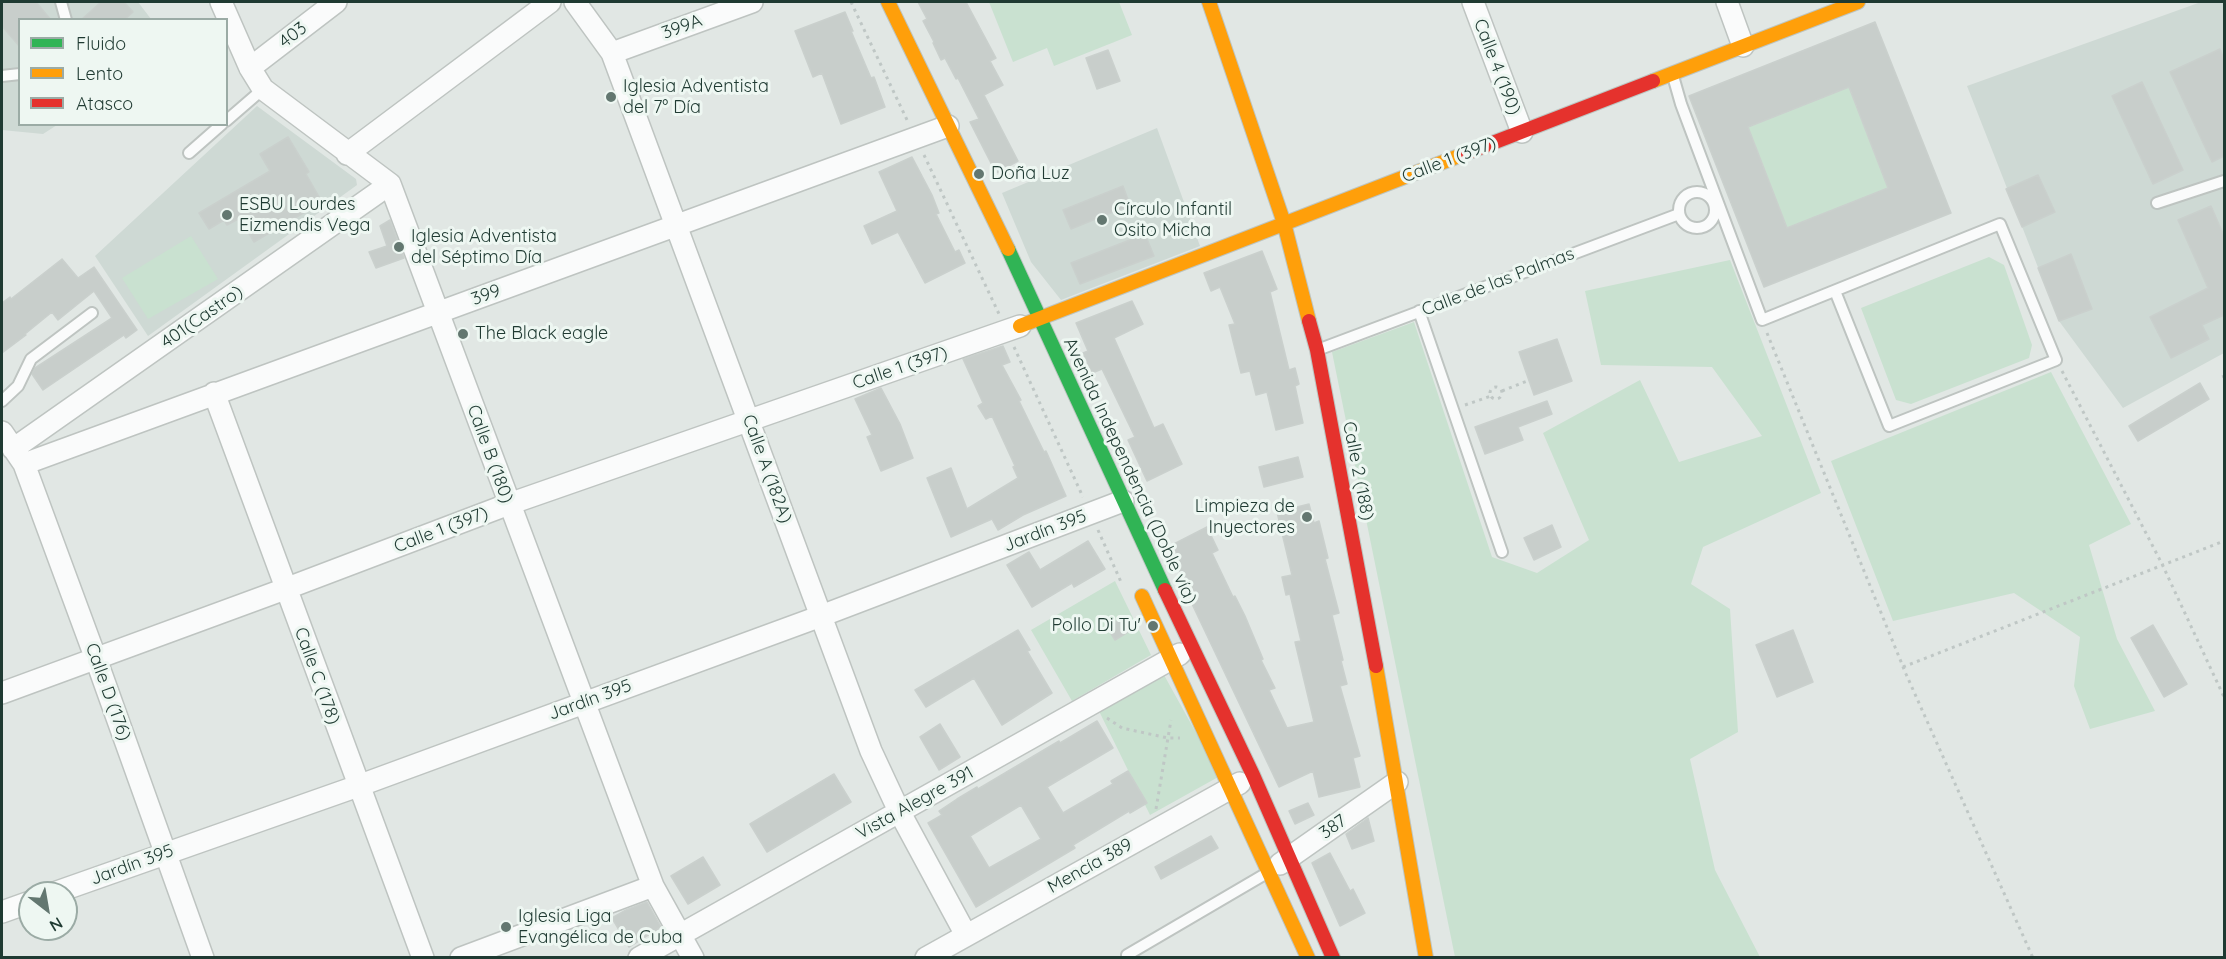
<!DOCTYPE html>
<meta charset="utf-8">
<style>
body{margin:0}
#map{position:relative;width:2226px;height:959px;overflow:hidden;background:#e1e7e4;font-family:Quicksand,sans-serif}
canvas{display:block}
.frame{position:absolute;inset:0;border:3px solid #1f3a32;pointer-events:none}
.legend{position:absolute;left:18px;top:18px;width:210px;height:108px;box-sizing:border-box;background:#eef7f2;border:2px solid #9baba5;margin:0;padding:8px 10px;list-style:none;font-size:18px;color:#1f3a32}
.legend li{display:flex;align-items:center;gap:12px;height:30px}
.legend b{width:30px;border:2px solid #9baba5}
.north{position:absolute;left:18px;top:881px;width:60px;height:60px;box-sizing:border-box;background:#eef7f2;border:2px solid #9baba5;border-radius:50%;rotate:149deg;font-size:16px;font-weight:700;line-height:24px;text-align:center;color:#1f3a32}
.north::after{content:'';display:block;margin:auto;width:21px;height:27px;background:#637770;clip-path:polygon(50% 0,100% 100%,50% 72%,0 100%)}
</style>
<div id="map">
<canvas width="2226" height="959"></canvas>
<div class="frame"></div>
<ul class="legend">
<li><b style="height:8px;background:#30b455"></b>Fluido</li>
<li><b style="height:8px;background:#ff9f0a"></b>Lento</li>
<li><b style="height:8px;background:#e5322d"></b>Atasco</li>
</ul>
<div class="north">N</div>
</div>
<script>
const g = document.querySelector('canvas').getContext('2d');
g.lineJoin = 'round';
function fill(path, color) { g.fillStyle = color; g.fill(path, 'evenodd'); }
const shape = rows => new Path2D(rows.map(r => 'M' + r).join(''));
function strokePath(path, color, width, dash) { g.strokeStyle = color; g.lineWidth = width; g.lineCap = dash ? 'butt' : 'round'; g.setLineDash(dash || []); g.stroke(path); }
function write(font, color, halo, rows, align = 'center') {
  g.font = font + ' Quicksand,sans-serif'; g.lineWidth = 6; g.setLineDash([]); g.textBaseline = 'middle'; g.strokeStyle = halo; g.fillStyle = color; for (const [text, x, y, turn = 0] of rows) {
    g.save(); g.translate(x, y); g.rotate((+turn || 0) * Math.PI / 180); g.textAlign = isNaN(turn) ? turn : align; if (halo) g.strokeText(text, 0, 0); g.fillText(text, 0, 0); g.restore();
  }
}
fill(shape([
 [2,2,138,2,151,19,20,20,20,124,57,125,43,134,2,130],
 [2201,2,2224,2,2224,353,2123,408,2059,321,1967,86],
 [257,106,356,179,357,185,148,336,95,256],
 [1157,128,1200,246,1061,300,1031,262,1002,193]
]), '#ced9d4');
fill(shape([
 [989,2,1119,2,1132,35,1054,66,1047,48,1013,62],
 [1849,87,1888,188,1787,228,1748,127],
 [191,236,218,279,148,319,122,278],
 [1989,257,2004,265,2032,345,2029,358,1911,404,1896,400,1861,308],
 [1730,260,1821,493,1703,547,1691,584,1730,609,1738,732,1690,759,1715,870,1760,957,1455,957,1332,352,1414,322,1492,557,1537,573,1589,540,1543,433,1640,380,1679,462,1762,436,1712,367,1601,365,1585,291],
 [2051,372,2131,524,2089,545,2117,639,2155,711,2090,729,2074,686,2080,637,2014,593,1893,621,1831,461],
 [1115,581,1151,655,1072,701,1031,630],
 [1164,675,1220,776,1150,815,1099,711]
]), '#c9e1d0');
const building = shape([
 [2,2,36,2,51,20,20,20,20,47,2,26,2,2],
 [101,2,124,2,133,12,124,20,81,20,101,2],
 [918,2,966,2,996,58,990,61,1003,85,984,95,1018,161,996,173,970,122,979,119,958,78,956,79,945,58,941,60,933,43,934,42,923,21,927,19,918,2],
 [845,12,853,31,851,31,871,78,874,77,885,107,841,124,822,73,813,77,795,31,845,12],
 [1875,22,1951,213,1764,287,1689,96,1875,22],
 [1849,87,1888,188,1787,228,1748,127,1849,87],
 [2220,49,2224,60,2224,156,2212,162,2170,72,2220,49],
 [1108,50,1120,81,1097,89,1086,58,1108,50],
 [2142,82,2183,170,2153,184,2112,96,2142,82],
 [288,137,309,172,306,174,322,202,254,242,240,218,227,225,224,220,209,229,199,213,270,171,260,154,288,137],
 [912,157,932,195,939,213,936,214,955,252,959,250,965,263,925,283,898,232,872,244,864,226,897,211,879,172,912,157],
 [2038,175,2055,212,2022,227,2006,189,2038,175],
 [1123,186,1130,205,1071,229,1063,210,1123,186],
 [2211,206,2224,236,2224,315,2202,325,2209,339,2171,358,2150,317,2208,288,2178,220,2211,206],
 [390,220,404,258,376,268,369,252,387,246,380,226,390,220],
 [1145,234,1154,256,1080,284,1071,263,1145,234],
 [1262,251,1277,289,1270,292,1289,370,1295,368,1299,384,1295,386,1303,423,1276,430,1267,392,1256,395,1250,371,1241,373,1229,325,1235,324,1220,287,1211,291,1204,273,1262,251],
 [2071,254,2092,309,2059,321,2038,268,2071,254],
 [62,259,78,278,94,267,137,330,126,338,124,335,43,390,32,374,35,368,112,318,94,291,58,320,52,312,25,334,26,335,2,353,2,303,10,297,11,299,62,259],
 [1132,301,1143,324,1114,338,1154,428,1163,424,1182,464,1147,481,1128,440,1135,437,1102,369,1092,373,1083,353,1088,351,1076,323,1132,301],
 [1557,339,1572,381,1534,395,1519,352,1557,339],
 [1003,346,1010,362,1002,365,1021,400,1019,401,1044,452,1046,451,1066,496,1023,515,998,530,992,519,951,537,927,478,951,468,967,509,1018,478,1013,467,1015,466,992,416,986,419,978,406,983,403,963,359,1003,346],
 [2200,383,2209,399,2138,441,2129,426,2200,383],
 [881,388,900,424,913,458,881,471,867,437,872,435,855,399,881,388],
 [1547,401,1552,414,1518,427,1523,440,1485,454,1475,427,1547,401],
 [1298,457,1303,477,1264,487,1259,467,1298,457],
 [1309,504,1314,523,1319,521,1328,558,1325,559,1339,613,1332,615,1343,660,1341,661,1347,684,1340,686,1360,756,1353,758,1360,787,1319,797,1313,771,1279,787,1183,585,1186,584,1168,547,1207,527,1218,550,1212,553,1233,597,1235,596,1245,616,1263,659,1261,660,1275,688,1269,690,1287,728,1314,722,1295,642,1301,641,1290,594,1286,595,1282,577,1292,575,1277,512,1309,504],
 [1552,525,1561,547,1534,560,1524,538,1552,525],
 [1088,541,1105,569,1074,587,1072,583,1032,607,1007,565,1029,552,1040,570,1088,541],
 [1120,619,1128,632,1115,640,1107,627,1120,619],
 [2153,625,2187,684,2164,697,2131,638,2153,625],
 [1018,630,1030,650,1027,651,1052,693,1002,725,974,678,926,707,915,690,1018,630],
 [1793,630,1813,682,1777,697,1756,645,1793,630],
 [1097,721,1113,748,1047,787,1063,813,1113,784,1111,781,1128,771,1147,803,1130,813,1129,811,1073,845,1075,848,976,907,928,823,942,815,939,811,957,799,977,787,978,789,1059,741,1060,743,1097,721],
 [1021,805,1041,839,989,868,970,836,1021,805],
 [940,724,960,757,939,770,920,737,940,724],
 [834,774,851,802,767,852,750,824,834,774],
 [1308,803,1314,815,1295,824,1289,811,1308,803],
 [1368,818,1374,841,1352,849,1346,834,1368,818],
 [1211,836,1218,848,1161,879,1155,867,1211,836],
 [1330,853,1350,891,1353,889,1365,913,1340,926,1312,863,1330,853],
 [703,857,720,885,688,904,671,876,703,857],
 [647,902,661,927,629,947,612,918,626,910,647,902]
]);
fill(building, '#c8cecb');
strokePath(building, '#cad0cd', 1.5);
const lane = shape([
 [61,2,66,20],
 [2,76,20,74],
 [1673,76,1681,104,1762,320,2000,224,2056,360,1889,426,1835,291],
 [226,121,263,89],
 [189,153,222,124],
 '1679 210a18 18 0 1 1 36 0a18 18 0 1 1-36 0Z',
 [2157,203,2224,181],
 [1419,311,1502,552],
 [1320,349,1679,214],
 [2,401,18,386,31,359,92,313],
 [1127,955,1267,873]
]);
const street = shape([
 [221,2,250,68,263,89,390,184,653,886,693,958],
 [575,2,612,53,871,751,899,811,966,935],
 [1473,2,1522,132],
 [1727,2,1743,46],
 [612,53,752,2],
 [250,68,336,2],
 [347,154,550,2],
 [214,393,423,958],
 [2,432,24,464,96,659,203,958],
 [13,449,390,184],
 [24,464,948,126],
 [2,693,285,589,509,504,1020,326],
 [1280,864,1397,782],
 [54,893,358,786,821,616,1123,501],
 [2,912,30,902],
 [461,958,653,886],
 [639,958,1180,654],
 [926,958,1240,783]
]);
const fast = shape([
 [1008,249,1165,590]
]);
const slow = shape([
 [888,2,1008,249],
 [1209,2,1284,223,1309,321],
 [1653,81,1858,2],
 [1020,326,1464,154],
 [1142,596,1308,958],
 [1376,666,1426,958]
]);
const jam = shape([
 [1464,154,1653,81],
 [1309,321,1317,350,1376,666],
 [1165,590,1253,775,1333,958]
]);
strokePath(lane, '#bec4c1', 14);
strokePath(street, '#bec4c1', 24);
strokePath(fast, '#bdc5c1', 16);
strokePath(slow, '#bdc5c1', 16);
strokePath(jam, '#bdc5c1', 16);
strokePath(shape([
 [851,2,908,122],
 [924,155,999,314],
 [1767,333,1906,674,2033,958],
 [1014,347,1083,497],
 [2062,371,2162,564,2224,697],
 [2223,375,2224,378],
 '1490 393a6 6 0 1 1 12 0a6 6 0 1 1-12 0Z',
 [1502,391,1527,381],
 [1465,405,1491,396],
 [1098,530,1121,582],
 [1903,667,2224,541],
 [1107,718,1122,728,1168,738,1180,738],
 [1156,809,1171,720]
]), '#bfc7c5', 3, [3, 4.5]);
strokePath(lane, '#fafbfb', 10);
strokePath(street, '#fafbfb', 21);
strokePath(fast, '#30b455', 14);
strokePath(slow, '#ff9f0a', 14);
strokePath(jam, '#e5322d', 14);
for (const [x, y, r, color] of [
 [611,97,6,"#637770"],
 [979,174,6,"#637770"],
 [227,215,6,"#637770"],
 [1102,220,6,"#637770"],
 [399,247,6,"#637770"],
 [463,334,6,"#637770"],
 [1307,517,6,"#637770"],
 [1153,626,6,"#637770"],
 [506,927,6,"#637770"]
]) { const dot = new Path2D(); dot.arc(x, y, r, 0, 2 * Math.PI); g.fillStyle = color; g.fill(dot); strokePath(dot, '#eef7f2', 2); }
write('18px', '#1f3a32', '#eef7f2', [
 ["399A",682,27,-20],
 ["403",293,35,-38],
 ["Calle 4 (190)",1497,67,69],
 ["Calle 1 (397)",1449,160,-21],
 ["Calle de las Palmas",1498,282,-21],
 ["399",486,295,-20],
 ["401(Castro)",202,317,-35],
 ["Calle 1 (397)",900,368,-19],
 ["Calle B (180)",490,454,70],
 ["Calle A (182A)",767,469,70],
 ["Avenida Independencia (Doble vía)",1130,471,65],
 ["Calle 2 (188)",1358,471,79],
 ["Calle 1 (397)",441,530,-21],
 ["Jardín 395",1045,531,-21],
 ["Calle C (178)",317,676,70],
 ["Calle D (176)",108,692,70],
 ["Jardín 395",590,700,-20],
 ["Vista Alegre 391",915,803,-29],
 ["387",1333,827,-35],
 ["Jardín 395",132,865,-20],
 ["Mencía 389",1090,866,-29]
]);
write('18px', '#1f3a32', '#eef7f2', [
 ["Iglesia Adventista",623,87],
 ["del 7° Día",623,108],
 ["Doña Luz",991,174],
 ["ESBU Lourdes",239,205],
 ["Eizmendis Vega",239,226],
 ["Círculo Infantil",1114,210],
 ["Osito Micha",1114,231],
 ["Iglesia Adventista",411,237],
 ["del Séptimo Día",411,258],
 ["The Black eagle",475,334],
 ["Limpieza de",1295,507,"right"],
 ["Inyectores",1295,528,"right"],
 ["Pollo Di Tu'",1141,626,"right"],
 ["Iglesia Liga",518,917],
 ["Evangélica de Cuba",518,938]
], 'left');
</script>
